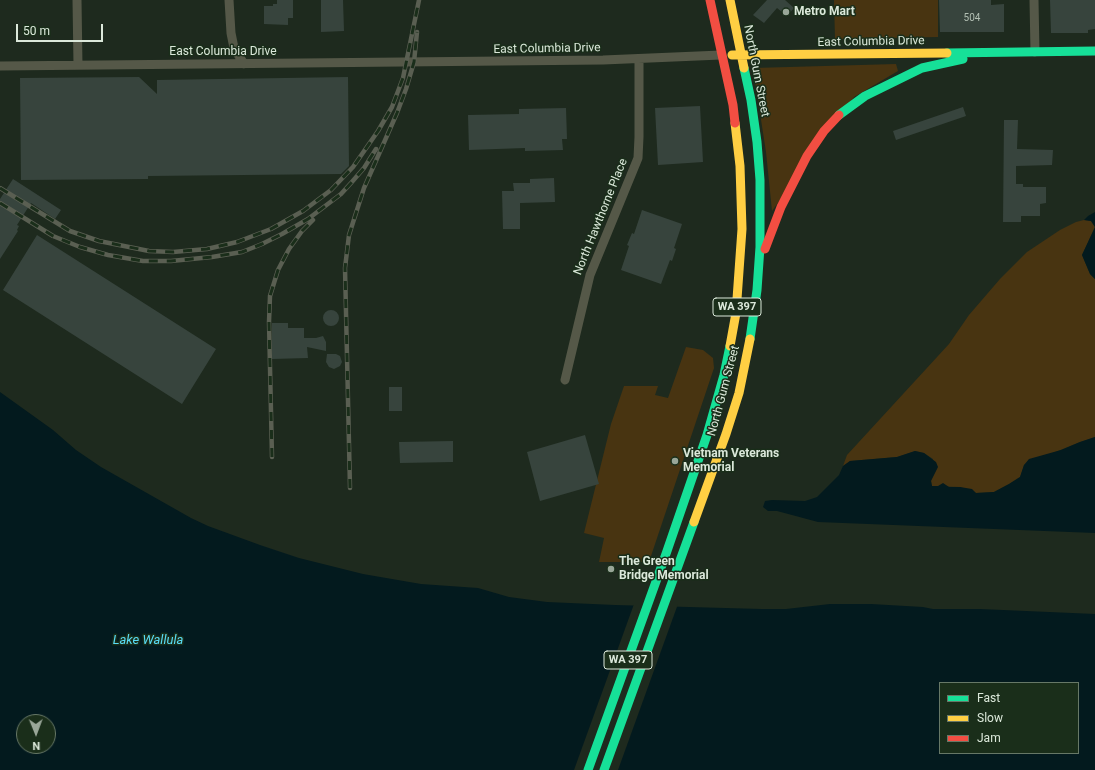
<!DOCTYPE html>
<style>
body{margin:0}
#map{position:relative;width:1095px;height:770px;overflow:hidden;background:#1e2a1e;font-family:Roboto,sans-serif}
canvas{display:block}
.legend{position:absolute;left:939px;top:682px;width:140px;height:72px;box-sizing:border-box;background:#1a2e1a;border:1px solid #677867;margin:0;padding:5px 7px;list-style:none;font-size:12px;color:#dbe8da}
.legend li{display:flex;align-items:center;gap:8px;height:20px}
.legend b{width:20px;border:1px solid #677867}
.north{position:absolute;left:16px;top:714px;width:40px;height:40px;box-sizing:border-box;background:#1a2e1a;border:1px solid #677867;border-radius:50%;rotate:179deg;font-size:11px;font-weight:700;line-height:16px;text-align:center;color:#dbe8da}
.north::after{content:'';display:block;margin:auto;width:14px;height:18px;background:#99a698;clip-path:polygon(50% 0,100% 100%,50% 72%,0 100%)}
.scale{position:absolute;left:16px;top:24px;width:87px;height:18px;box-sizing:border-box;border:2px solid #dbe8da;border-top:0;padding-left:5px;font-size:12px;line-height:14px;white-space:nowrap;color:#dbe8da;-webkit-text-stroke:3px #1a2e1a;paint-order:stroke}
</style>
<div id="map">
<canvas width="1095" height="770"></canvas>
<ul class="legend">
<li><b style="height:5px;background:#16e098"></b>Fast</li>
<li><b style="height:5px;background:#ffcf43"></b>Slow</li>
<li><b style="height:5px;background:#f24e42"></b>Jam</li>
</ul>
<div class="north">N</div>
<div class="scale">50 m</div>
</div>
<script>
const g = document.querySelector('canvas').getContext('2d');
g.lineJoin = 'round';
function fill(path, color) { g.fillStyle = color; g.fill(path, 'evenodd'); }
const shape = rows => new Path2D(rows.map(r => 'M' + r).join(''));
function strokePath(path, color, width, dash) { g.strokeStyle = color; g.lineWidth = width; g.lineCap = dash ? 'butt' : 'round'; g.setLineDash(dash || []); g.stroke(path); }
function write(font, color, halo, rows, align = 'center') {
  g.font = font + ' Roboto,sans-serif'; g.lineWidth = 3; g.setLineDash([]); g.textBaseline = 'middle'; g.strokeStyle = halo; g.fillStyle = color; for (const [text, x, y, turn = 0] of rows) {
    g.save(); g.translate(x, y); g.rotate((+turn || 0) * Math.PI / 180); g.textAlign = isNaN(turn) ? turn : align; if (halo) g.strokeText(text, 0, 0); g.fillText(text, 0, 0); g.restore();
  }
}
fill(shape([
 [834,0,938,0,938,37,835,39],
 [896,64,898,71,854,97,772,211,766,152,753,68],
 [1084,220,1091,221,1095,227,1082,255,1090,274,1095,279,1095,437,1080,442,1024,465,1020,477,1009,484,994,492,976,493,960,487,932,486,931,481,933,459,924,453,915,451,897,457,850,461,843,466,847,455,949,344,969,315,1000,279,1027,252,1060,230,1076,222],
 [686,347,703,350,713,358,714,368,649,562,599,562,604,538,584,533,611,424,624,386,658,386,655,395,668,398]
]), '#483411');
fill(shape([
 [1095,212,1095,279,1090,274,1082,255,1095,227,1091,221,1084,220,1088,216],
 [0,392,53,430,76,450,101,467,191,518,208,526,260,545,299,558,363,574,421,584,478,588,509,597,547,602,615,605,762,609,786,609,830,604,871,604,923,607,933,609,980,609,1095,614,1095,770,0,770],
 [940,683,1078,683,1078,753,940,753],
 [24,722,48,722,48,746,24,746],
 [1095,437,1095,533,818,522,777,511,768,511,763,507,765,501,772,500,805,501,817,497,839,475,843,466,850,461,897,457,915,451,924,453,936,462,938,467,931,481,932,486,938,486,943,483,949,487,960,487,972,489,976,493,994,492,1009,484,1020,477,1024,465,1029,459,1061,450,1080,442]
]), '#031a1e');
fill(shape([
 [634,604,678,604,618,770,574,770]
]), '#1e2a1e');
fill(shape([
 [277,0,293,0,293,18,288,18,288,25,264,24,264,6,273,6,273,4,277,4],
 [321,0,343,0,344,31,321,32],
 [767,0,785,0,794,8,787,16,777,8,764,23,753,15],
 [939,0,991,0,991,5,1004,4,1004,32,940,32],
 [1050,0,1095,0,1095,29,1088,30,1088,33,1051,33],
 [139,77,157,94,157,80,348,77,349,166,341,174,148,176,148,179,21,180,20,78],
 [700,106,703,162,658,165,655,108],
 [963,107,966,116,896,140,893,131],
 [566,108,567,139,562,139,563,150,525,151,525,148,469,150,468,115,519,114,519,109],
 [1004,120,1018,120,1017,149,1053,150,1052,165,1016,166,1016,184,1023,184,1023,187,1046,187,1046,203,1040,204,1040,216,1021,216,1021,222,1003,222],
 [554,178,555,202,520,203,520,229,503,229,502,191,514,191,513,183,530,183,530,179],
 [13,179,61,210,55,219,31,203,17,225,19,226,17,230,18,231,0,259,0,199],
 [642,210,682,224,674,248,676,249,672,261,670,260,661,284,621,270,629,246,627,245,632,233,634,234],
 [37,235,216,349,182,404,3,290],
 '323 318a8 8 0 1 1 16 0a8 8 0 1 1-16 0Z',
 [272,323,288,323,288,328,304,328,304,338,316,338,323,336,326,342,326,351,307,347,308,358,272,359],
 [327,354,336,354,340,356,342,362,340,366,334,369,329,367,326,362],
 [389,387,402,387,402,411,389,411],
 [585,435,599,484,540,501,527,452],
 [453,441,453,462,400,463,399,442]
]), '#37443d');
strokePath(shape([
 [77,0,78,65],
 [229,0,231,33,234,48,244,64],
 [1034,0,1035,52],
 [0,66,603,60,721,55],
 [565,380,590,275,638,158,639,137,639,60]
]), '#555848', 9);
strokePath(shape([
 [947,53,1095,51],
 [744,68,751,100,757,142,760,180,760,247,757,290,750,339],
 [839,115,865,96,922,68,963,59],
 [588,770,667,551,707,435,724,375,730,346],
 [604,770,694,522]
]), '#16e098', 9);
strokePath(shape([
 [730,0,744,68],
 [732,55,947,53],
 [730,346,736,313,742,229,740,166,735,123],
 [694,522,726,434,739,393,750,339]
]), '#ffcf43', 9);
strokePath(shape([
 [710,0,733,105,735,123],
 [765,249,781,207,807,156,824,131,839,115]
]), '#f24e42', 9);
const rail = shape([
 [0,188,70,231,99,241,149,251,173,252,207,249,237,242,271,229,303,211,331,190,353,167,378,131,392,107,403,78,419,0],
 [0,203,53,236,80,247,108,255,143,261,171,261,212,257,242,252,262,244,282,234,308,219,341,194,351,183,364,168,376,149],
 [272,457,269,322,270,296,278,270,289,249,302,231,313,220],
 [350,488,345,268,349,235,364,188,397,113,406,89,414,62,417,32]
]);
strokePath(rail, '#5a5f52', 4.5);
strokePath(rail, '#1a2e1a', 3, [9]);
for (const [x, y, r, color] of [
 [786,12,4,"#99a698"],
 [675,461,4,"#99a698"],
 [611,569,4,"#99a698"]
]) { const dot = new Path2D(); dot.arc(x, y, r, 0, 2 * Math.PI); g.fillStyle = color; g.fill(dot); strokePath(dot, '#1a2e1a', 1.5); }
write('10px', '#b2bfb3', null, [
 ["504",972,18]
]);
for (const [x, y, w] of [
 [737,307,48],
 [628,660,48]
]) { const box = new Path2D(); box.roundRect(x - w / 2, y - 9, w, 18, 3); g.fillStyle = '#1a2e1a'; g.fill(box); strokePath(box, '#dbe8da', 1); }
write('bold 11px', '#dbe8da', null, [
 ["WA 397",737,307],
 ["WA 397",628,660]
]);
write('bold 12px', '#dbe8da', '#1a2e1a', [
 ["Metro Mart",794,12],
 ["Vietnam Veterans",683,454],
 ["Memorial",683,468],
 ["The Green",619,562],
 ["Bridge Memorial",619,576]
], 'left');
write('12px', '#dbe8da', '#1a2e1a', [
 ["East Columbia Drive",871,42,-1],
 ["East Columbia Drive",547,49,-1],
 ["East Columbia Drive",223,52],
 ["North Gum Street",756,71,79],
 ["North Hawthorne Place",601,217,-68],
 ["North Gum Street",724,391,-75]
]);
write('italic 13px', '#58dcf5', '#1a2e1a', [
 ["Lake Wallula",148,641]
]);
</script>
